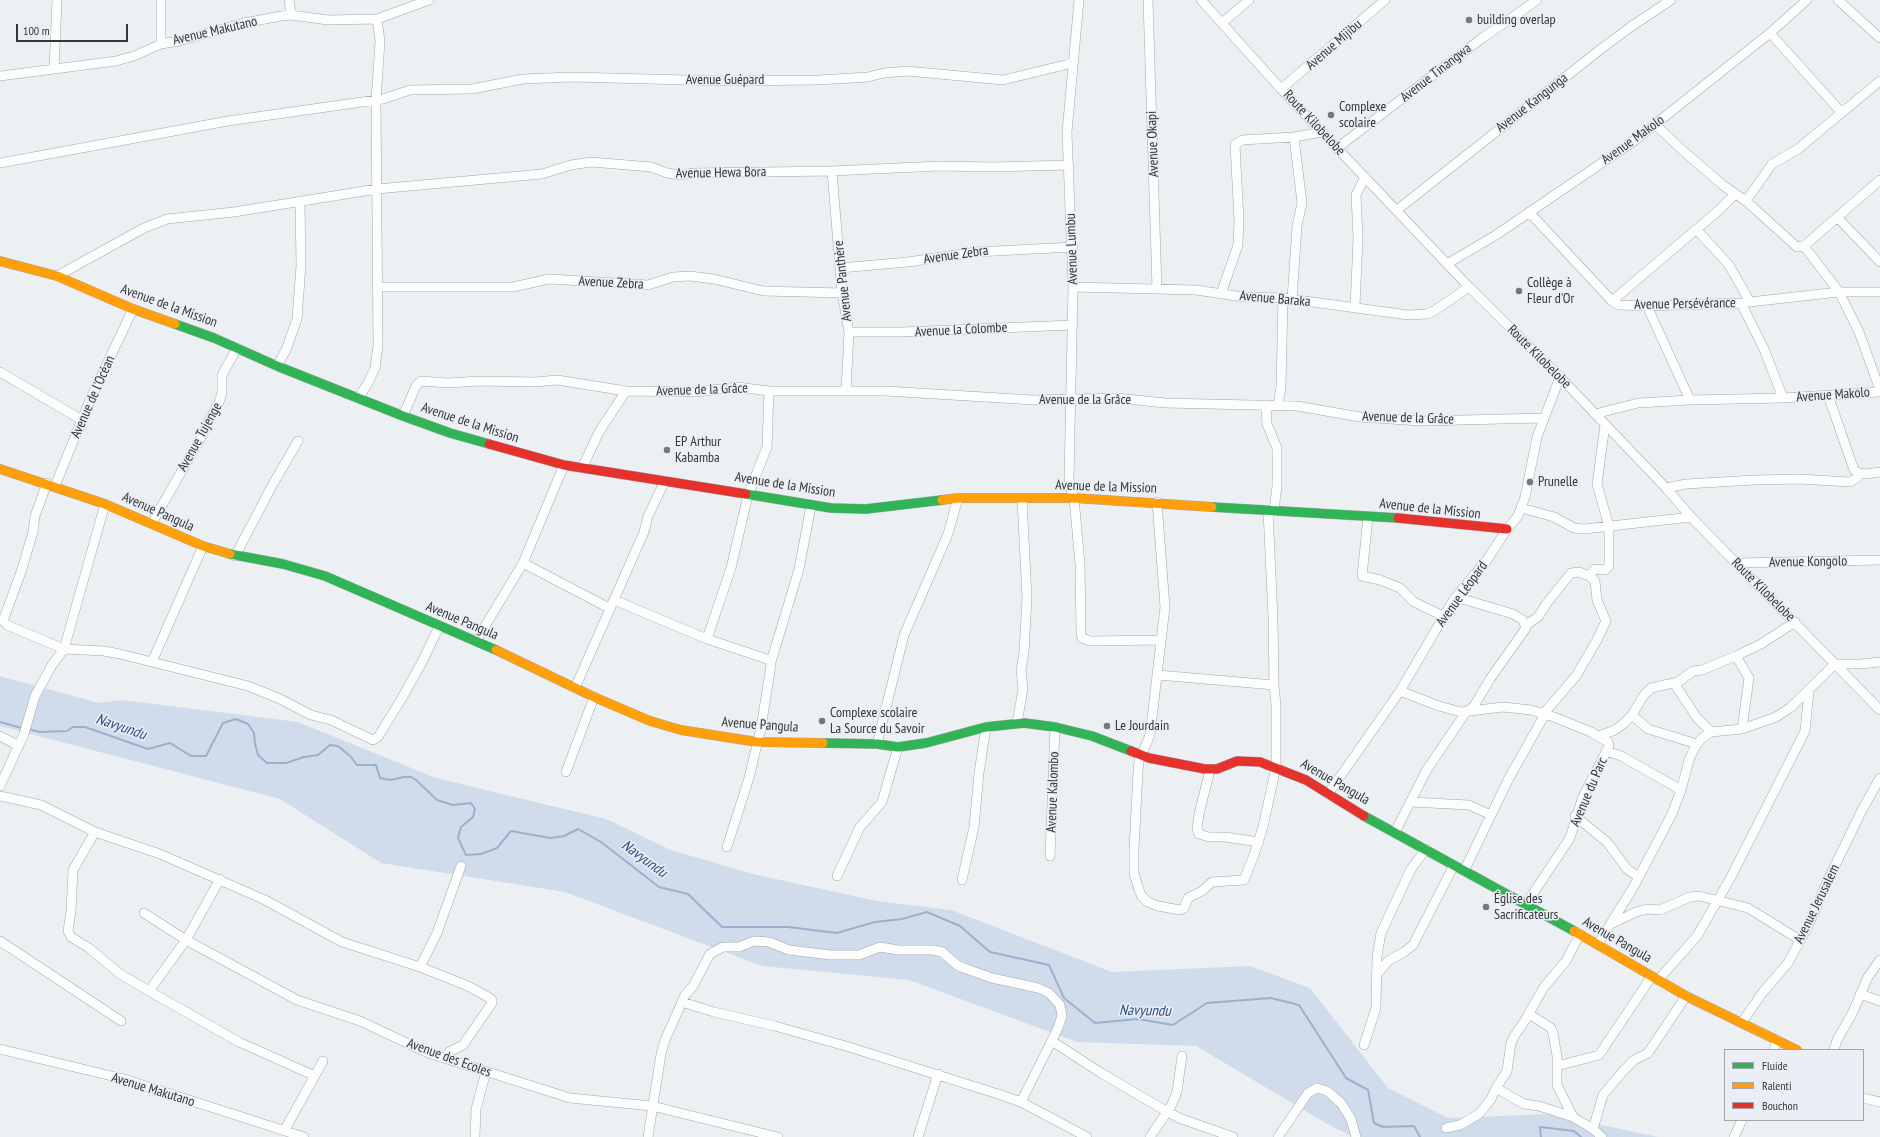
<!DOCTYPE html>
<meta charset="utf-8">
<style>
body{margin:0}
#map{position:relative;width:1880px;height:1137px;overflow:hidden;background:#edf0f3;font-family:"PT Sans Narrow",sans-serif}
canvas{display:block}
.legend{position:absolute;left:1724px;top:1049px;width:140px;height:72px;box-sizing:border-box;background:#ebeff5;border:1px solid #a2a5aa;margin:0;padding:5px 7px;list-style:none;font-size:12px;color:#353739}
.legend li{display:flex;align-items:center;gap:8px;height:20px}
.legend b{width:20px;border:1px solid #a2a5aa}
.scale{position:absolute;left:16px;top:24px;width:112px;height:18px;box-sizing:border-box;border:2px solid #353739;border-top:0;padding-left:5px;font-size:12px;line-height:14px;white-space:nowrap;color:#353739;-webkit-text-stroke:3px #ebeff5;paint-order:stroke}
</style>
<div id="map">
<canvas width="1880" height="1137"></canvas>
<ul class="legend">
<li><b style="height:5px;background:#30b455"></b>Fluide</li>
<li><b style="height:5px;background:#ff9f0a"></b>Ralenti</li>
<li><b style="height:5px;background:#e5322d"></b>Bouchon</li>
</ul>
<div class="scale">100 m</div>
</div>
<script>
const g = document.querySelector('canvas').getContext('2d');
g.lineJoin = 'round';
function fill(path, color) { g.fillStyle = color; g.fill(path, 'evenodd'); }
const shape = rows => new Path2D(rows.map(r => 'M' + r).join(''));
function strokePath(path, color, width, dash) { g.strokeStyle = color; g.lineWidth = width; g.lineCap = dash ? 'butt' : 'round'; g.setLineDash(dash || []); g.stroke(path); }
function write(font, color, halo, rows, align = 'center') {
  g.font = font + ' "PT Sans Narrow",sans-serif'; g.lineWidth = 3; g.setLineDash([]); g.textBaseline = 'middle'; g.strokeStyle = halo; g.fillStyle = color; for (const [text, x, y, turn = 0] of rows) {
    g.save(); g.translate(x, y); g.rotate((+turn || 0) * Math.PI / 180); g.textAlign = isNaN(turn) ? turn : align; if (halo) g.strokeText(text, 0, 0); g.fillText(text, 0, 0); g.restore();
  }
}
fill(shape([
 [0,676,99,703,122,700,298,722,436,778,606,819,671,850,753,874,877,901,951,910,1112,972,1250,966,1310,988,1388,1088,1448,1118,1550,1114,1658,1137,1354,1137,1331,1126,1196,1046,1077,1042,909,980,762,966,565,892,381,863,280,799,0,726]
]), '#d0dcec');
strokePath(shape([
 [0,722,22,728],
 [28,729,40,732,67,731,73,727,85,727,148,749,170,743,191,756,206,756,223,723,236,719,248,724,254,733,255,744,258,755,267,763,286,763,304,757,318,755,330,745,338,746,351,757,357,765,376,765,380,778,390,780,404,777,411,777,416,780,437,800,453,805,471,803,475,809,473,817,461,827,458,838,466,855,481,854,497,848,511,831,550,838,564,836,578,829,601,842,659,887,688,894,722,927,788,927,837,933,875,922,902,919,927,912,960,926,990,952,1049,965,1064,998,1095,1023,1138,1019,1173,1025,1207,1003,1271,998,1299,1005,1346,1078,1368,1090,1374,1123,1383,1127,1414,1126,1420,1137],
 [1541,1137,1540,1127,1574,1131,1581,1137]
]), '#9cb0cd', 2);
const street = shape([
 [289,0,291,15],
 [1079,0,1067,132,1073,287,1069,479,1071,490,1074,498,1080,564,1081,634,1082,638,1090,641,1160,640],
 [1148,0,1157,289],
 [1201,0,1281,89,1469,287,1560,377,1666,488,1691,517,1880,710],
 [1838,0,1880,38],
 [1222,23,1249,0],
 [1770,33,1841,112],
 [161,44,161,0],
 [54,69,57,0],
 [0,76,116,61,134,56,161,44,179,41,244,23,281,16,291,15,328,20,377,19,429,0],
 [1281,89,1385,0],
 [1656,125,1682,150,1724,186,1746,201,1797,247,1804,246,1880,180],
 [1337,148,1481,39,1537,0],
 [0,163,228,121,383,99,410,90,472,89,523,79,572,77,725,81,819,80,868,77,884,73,907,71,1003,80,1073,63],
 [832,171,842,293,849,332,846,391],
 [1746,201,1772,164,1798,149,1880,81],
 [1397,210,1601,49,1629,28,1671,0],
 [1529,212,1612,301,1619,305,1647,306,1741,303,1839,292,1880,292],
 [1838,218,1880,262],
 [1697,230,1729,265,1750,302],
 [1804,246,1839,292,1859,332,1880,390],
 [1447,264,1496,235,1634,141,1770,33,1807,0],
 [840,268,908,262,976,252,1073,247],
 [57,276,144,228,167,219,234,212,377,189,542,174,571,165,591,162,651,167,667,173,680,175,694,173,832,171,939,166,993,167,1069,165],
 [377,287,513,287,549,279,648,285,673,277,690,276,714,279,763,291,842,293],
 [1073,287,1196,290,1243,297,1283,298,1408,315,1427,314,1434,311,1469,287],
 [1221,294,1238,245,1239,221,1235,145,1242,140,1294,137],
 [1292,299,1297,226,1302,203,1294,137,1322,132],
 [1612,301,1718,211,1735,194],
 [1741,303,1764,349,1783,398],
 [1647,306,1690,400],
 [1355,307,1358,238,1356,195,1365,177],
 [849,332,902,332,1073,325],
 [277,366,286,350,297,319,301,265,300,201],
 [0,372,82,420],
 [1828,395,1854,470,1859,473,1865,474,1880,472],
 [359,397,368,383,375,368,378,345,376,100,380,41,377,19],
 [1266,405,1267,424,1277,448,1277,486,1274,511],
 [1278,405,1281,387,1283,298],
 [1595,414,1638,403,1690,400,1783,398,1880,392],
 [403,416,416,386,421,381,448,383,480,381,535,382,557,380,626,391,696,392,737,387,769,391,885,391,1034,400,1117,398,1165,403,1297,406,1360,417,1421,421,1543,418],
 [582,468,599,432,626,391],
 [47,483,35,516,33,532,21,572,3,621,7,625,64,649,104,651,120,654,248,686,278,698,311,715,331,720,373,740,378,737,402,698,421,664,439,627],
 [55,486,90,400,133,309],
 [1666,488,1686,484,1755,480,1799,479,1850,482,1857,478,1859,473],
 [1157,502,1165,607,1150,735,1139,761,1138,771,1134,849,1134,873,1139,890,1142,897,1148,902,1158,906,1180,910,1184,908,1188,898,1202,891,1212,882,1244,880,1254,855,1263,827,1276,767,1276,705,1274,685,1273,619,1268,510],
 [1521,508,1554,517,1574,528,1584,529,1691,517],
 [1368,517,1362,576,1380,580,1400,588,1414,602,1443,616],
 [152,523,200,439,219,402,222,393,222,375,237,348],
 [235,556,273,484,298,441],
 [523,563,609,608],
 [1736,563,1880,560],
 [1589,576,1595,569,1605,570,1609,566,1609,527,1597,484,1605,425],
 [614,600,707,639,770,660,771,665,761,728,749,778,727,847],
 [1526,625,1538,617,1547,603,1571,573,1579,572,1589,576,1595,581,1597,600,1606,621,1597,640,1576,676,1544,713],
 [707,639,731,568,748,495,767,447,769,391],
 [476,641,523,563,564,465],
 [1736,656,1749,678,1742,729],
 [152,662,203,546],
 [771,662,799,569,811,506],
 [1158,675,1274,685],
 [1674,683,1697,718,1711,732],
 [575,688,644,532,648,516,665,481],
 [1400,691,1439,706,1461,712,1503,707,1531,710,1554,717,1591,732,1608,742,1609,746,1582,799,1570,838,1526,904],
 [1632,715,1648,729,1697,744],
 [1017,723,1023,689,1021,670,1024,653,1027,598,1022,499],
 [0,736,19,746],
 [1599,736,1615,730,1623,724,1632,715,1644,695,1651,688,1678,682,1693,671,1702,670,1736,656,1761,644,1795,622],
 [877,744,904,635,948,534,958,498],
 [1606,751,1621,756,1681,790],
 [1210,770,1199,814,1197,828,1199,834,1209,837,1225,837,1259,842],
 [566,772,594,697],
 [0,786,24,734,35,696,52,665,64,649,105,504],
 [1328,794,1400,691,1454,599,1487,560,1507,529,1518,516,1525,497,1537,437,1560,377],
 [0,796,41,805,95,832,160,854,265,900,342,942,420,967,468,986,488,997,492,1000,492,1003,463,1045,449,1052,445,1058],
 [1410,802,1469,805,1491,815],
 [1575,816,1607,842,1627,869,1639,877],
 [95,832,73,870,71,911,68,931,71,937,89,948,120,974,149,991,239,1042,315,1076],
 [1395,832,1426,771,1466,712,1474,706,1490,679,1526,628,1523,620,1513,614,1466,600,1454,599],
 [1050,856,1055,727],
 [1464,871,1508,780,1545,714],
 [837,876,860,827,882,802,898,747],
 [962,880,974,827,979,773,986,727],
 [144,913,186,940,297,1000,360,1021,428,1053,570,1098,652,1106,778,1137],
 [1611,924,1636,912,1647,909,1660,910,1690,897,1699,896,1748,908,1800,940],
 [0,941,121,1021],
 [1598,944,1633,888,1672,814,1681,790,1689,760,1694,749,1701,739,1711,732,1742,729,1776,717,1790,708,1835,664,1861,664,1880,662],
 [420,967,437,933,461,866],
 [1376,975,1388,961,1404,952,1413,945,1454,865],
 [1658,980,1697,936,1731,877,1805,731,1809,691],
 [149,991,186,940,220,879],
 [1860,994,1880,1001],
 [682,1002,714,1012,775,1026,849,1047,998,1094,1021,1102,1087,1137],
 [1529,1014,1551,1028,1553,1033,1557,1056,1557,1085,1573,1117],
 [1742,1022,1763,992,1788,963,1809,924,1827,882,1862,810,1880,778],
 [1052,1041,1101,1073,1166,1111,1179,1118,1233,1137],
 [1364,1045,1376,1008,1377,956,1381,933,1411,869,1426,849],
 [0,1049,124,1079,304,1137],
 [1774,1050,1777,1040],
 [1834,1050,1837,1040,1852,1014,1868,977,1880,960],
 [1557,1066,1599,1055,1652,976],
 [1496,1088,1524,1104,1539,1106,1573,1117,1593,1129,1602,1137],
 [1863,1098,1880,1102],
 [1446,1128,1460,1125,1479,1114,1491,1099,1496,1088,1507,1071,1511,1043,1515,1035,1524,1022,1544,987,1566,961,1580,934],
 [1593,1129,1603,1095,1624,1070,1634,1060,1648,1053,1686,996],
 [284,1131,323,1061],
 [475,1137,476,1109,486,1072],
 [648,1137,661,1054,665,1040,685,995,693,986,710,954,723,947,739,947,754,941,769,942,789,950,831,955,859,955,880,947,898,950,933,950,942,952,957,965,964,968,992,978,1038,988,1049,993,1060,1005,1062,1016,1058,1028,1021,1102],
 [918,1137,938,1074],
 [1150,1137,1171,1106,1177,1092,1182,1056],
 [1278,1137,1308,1093,1317,1088,1327,1091,1341,1103,1351,1119,1356,1137],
 [1734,1137,1742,1120]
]);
const fast = shape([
 [175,324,214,338,277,366,403,416,450,433,489,444],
 [746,494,831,508,866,509,942,500],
 [1212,507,1398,518],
 [230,554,283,564,325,576,496,650],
 [823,743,877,744,898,747,926,743,986,727,1024,723,1055,727,1092,736,1131,751],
 [1364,816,1574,931]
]);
const slow = shape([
 [0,261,57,276,133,309,175,324],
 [0,469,105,504,203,546,230,554],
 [942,500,958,498,1074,498,1212,507],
 [496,650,594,697,650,721,681,730,757,742,823,743],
 [1574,931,1686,996,1797,1050]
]);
const jam = shape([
 [489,444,564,465,746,494],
 [1398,518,1507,529],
 [1131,751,1149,758,1205,769,1217,769,1237,761,1260,762,1306,780,1364,816]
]);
strokePath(street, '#a4a6a9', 10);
strokePath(fast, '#a4a6a9', 10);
strokePath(slow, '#a4a6a9', 10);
strokePath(jam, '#a4a6a9', 10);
strokePath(street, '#fcfdfd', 9);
strokePath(fast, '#30b455', 9);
strokePath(slow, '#ff9f0a', 9);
strokePath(jam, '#e5322d', 9);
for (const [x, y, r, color] of [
 [1469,20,4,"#75787a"],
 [1331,115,4,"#75787a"],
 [1519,291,4,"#75787a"],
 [667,450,4,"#75787a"],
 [1530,482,4,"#75787a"],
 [822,721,4,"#75787a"],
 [1107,726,4,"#75787a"],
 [1486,907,4,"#75787a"]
]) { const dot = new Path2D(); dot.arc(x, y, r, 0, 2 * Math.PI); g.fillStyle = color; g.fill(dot); strokePath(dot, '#ebeff5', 1.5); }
write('14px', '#353739', '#ebeff5', [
 ["building overlap",1477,20],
 ["Complexe",1339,107],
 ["scolaire",1339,123],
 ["Collège à",1527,283],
 ["Fleur d'Or",1527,299],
 ["EP Arthur",675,442],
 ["Kabamba",675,458],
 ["Prunelle",1538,482],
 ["Complexe scolaire",830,713],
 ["La Source du Savoir",830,729],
 ["Le Jourdain",1115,726],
 ["Église des",1494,899],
 ["Sacrificateurs",1494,915]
], 'left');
write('14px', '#353739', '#ebeff5', [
 ["Avenue Makutano",215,31,-13],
 ["Avenue Mijibu",1334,45,-41],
 ["Avenue Tinangwa",1436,73,-38],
 ["Avenue Guépard",725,80],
 ["Avenue Kangunga",1532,103,-38],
 ["Route Kilobelobe",1314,123,47],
 ["Avenue Makolo",1633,140,-36],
 ["Avenue Okapi",1153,144,-92],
 ["Avenue Hewa Bora",721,173,-1],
 ["Avenue Lumbu",1072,249,-92],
 ["Avenue Zebra",956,255,-8],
 ["Avenue Panthère",843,281,-96],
 ["Avenue Zebra",611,283,3],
 ["Avenue Baraka",1275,299,5],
 ["Avenue Persévérance",1685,304,-1],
 ["Avenue de la Mission",169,306,20],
 ["Avenue la Colombe",961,330,-3],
 ["Route Kilobelobe",1539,357,45],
 ["Avenue de la Grâce",702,390,-2],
 ["Avenue Makolo",1833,395,-4],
 ["Avenue de l'Océan",93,397,-66],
 ["Avenue de la Grâce",1085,400],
 ["Avenue de la Grâce",1408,418,2],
 ["Avenue de la Mission",470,423,18],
 ["Avenue Tujenge",200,437,-61],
 ["Avenue de la Mission",785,485,9],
 ["Avenue de la Mission",1106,487,2],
 ["Avenue de la Mission",1430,509,6],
 ["Avenue Pangula",158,512,24],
 ["Avenue Kongolo",1808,562,-1],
 ["Route Kilobelobe",1763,590,45],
 ["Avenue Léopard",1462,594,-54],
 ["Avenue Pangula",462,621,23],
 ["Avenue Pangula",760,725,4],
 ["Avenue Pangula",1335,782,30],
 ["Avenue Kalombo",1053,792,-88],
 ["Avenue du Parc",1589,792,-67],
 ["Avenue Jerusalem",1817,904,-64],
 ["Avenue Pangula",1617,940,30],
 ["Avenue des Ecoles",449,1058,20],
 ["Avenue Makutano",153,1090,17]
]);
write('italic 15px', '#2c4f85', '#ebeff5', [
 ["Navyundu",121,727,19],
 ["Navyundu",644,859,36],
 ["Navyundu",1145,1011,1]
]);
</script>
